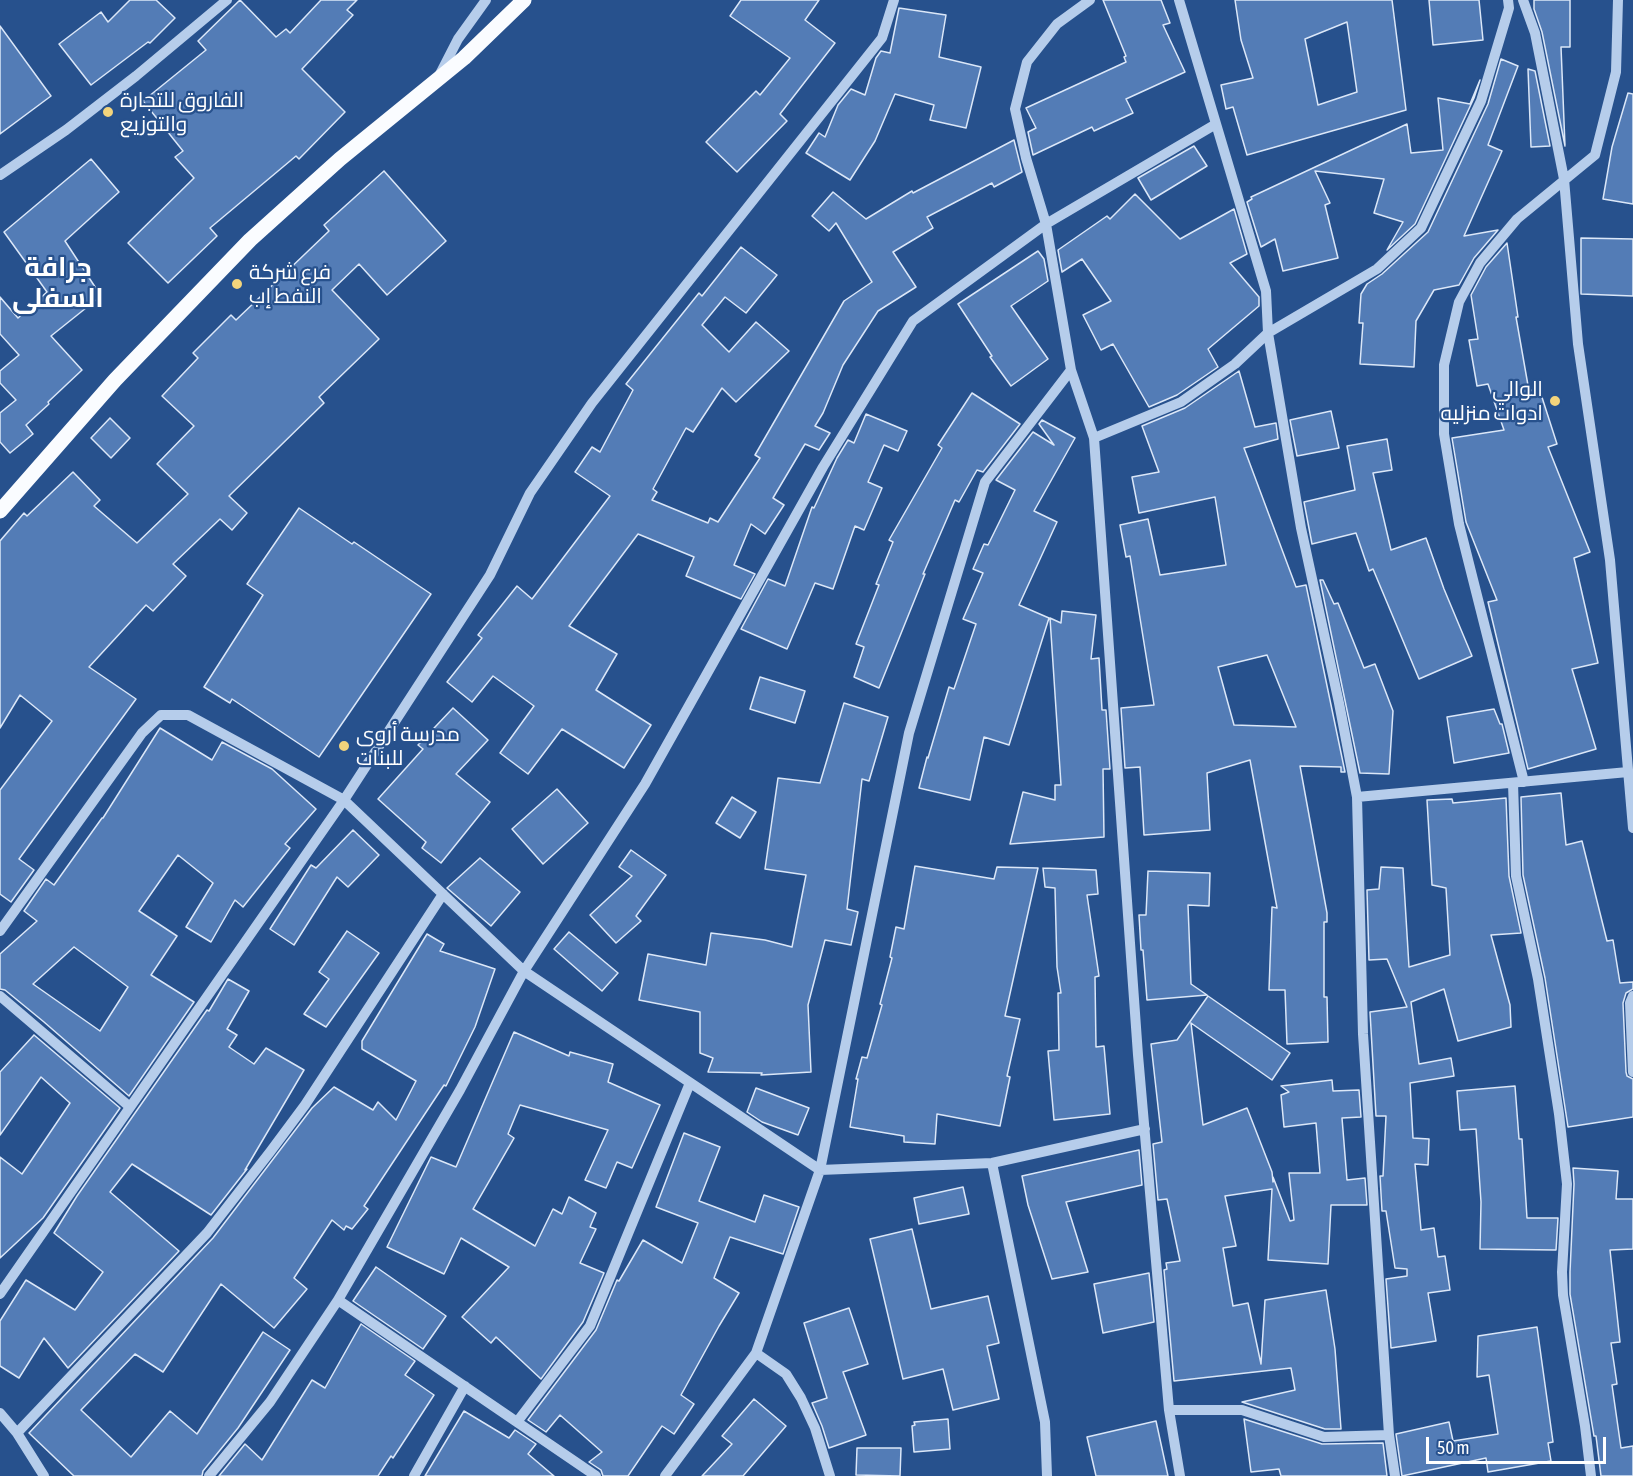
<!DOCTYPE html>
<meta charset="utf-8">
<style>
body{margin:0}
#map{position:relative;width:1633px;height:1476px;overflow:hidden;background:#27518d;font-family:"Asap Condensed",sans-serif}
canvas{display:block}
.scale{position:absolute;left:1426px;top:1437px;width:180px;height:27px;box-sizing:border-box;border:3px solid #fff;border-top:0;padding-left:8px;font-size:18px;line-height:21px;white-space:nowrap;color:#fff;-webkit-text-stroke:4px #27518d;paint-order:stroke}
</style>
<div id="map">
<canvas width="1633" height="1476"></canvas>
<div class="scale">50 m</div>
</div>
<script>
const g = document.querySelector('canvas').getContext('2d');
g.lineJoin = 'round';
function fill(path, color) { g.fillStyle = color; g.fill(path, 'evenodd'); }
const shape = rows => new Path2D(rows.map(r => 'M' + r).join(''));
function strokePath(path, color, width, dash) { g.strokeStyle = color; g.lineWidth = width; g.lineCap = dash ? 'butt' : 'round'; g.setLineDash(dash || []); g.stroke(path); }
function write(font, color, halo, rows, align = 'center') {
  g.font = font + ' "Asap Condensed",Cairo,sans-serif'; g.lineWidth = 4.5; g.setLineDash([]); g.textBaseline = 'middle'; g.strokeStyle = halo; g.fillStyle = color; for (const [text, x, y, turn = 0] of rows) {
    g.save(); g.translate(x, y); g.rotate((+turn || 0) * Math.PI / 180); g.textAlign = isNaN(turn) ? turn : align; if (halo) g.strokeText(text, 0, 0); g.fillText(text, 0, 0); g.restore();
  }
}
const building = shape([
 [130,0,156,0,175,18,150,43,148,42,91,85,59,44,101,12,108,22,130,0],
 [240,0,276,37,286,29,290,33,321,0,357,0,347,10,353,15,302,69,345,112,299,159,296,156,210,228,217,236,168,283,128,243,194,178,175,157,183,151,143,101,206,50,198,41,240,0],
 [741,0,819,0,805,20,835,43,780,114,787,121,737,172,706,142,756,91,760,95,790,58,730,16,741,0],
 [1103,0,1161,0,1170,23,1163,25,1185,72,1126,99,1133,113,1094,131,1092,127,1033,155,1028,132,1036,128,1026,108,1126,62,1124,57,1126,56,1103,0],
 [1235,0,1392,0,1406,110,1247,155,1233,107,1226,109,1221,85,1253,78,1241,40,1235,0],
 [1347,22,1357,92,1318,105,1305,39,1347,22],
 [1429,0,1479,0,1483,40,1433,45,1429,0],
 [1534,0,1570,0,1570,47,1561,47,1565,146,1542,32,1534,9,1534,0],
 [899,8,946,15,939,57,981,67,966,128,930,120,934,105,895,94,875,141,850,180,806,153,819,133,825,137,838,105,851,89,865,95,876,58,881,51,890,53,899,8],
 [0,26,51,96,0,134,0,26],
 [1501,59,1518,66,1488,145,1502,151,1464,236,1498,230,1474,258,1459,285,1434,290,1416,321,1414,367,1360,364,1363,323,1359,323,1361,294,1367,284,1382,274,1428,232,1488,104,1501,59],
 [1528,69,1535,71,1550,146,1531,147,1528,69],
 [1480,80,1474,98,1415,224,1387,250,1403,222,1374,213,1384,179,1315,171,1330,203,1325,205,1338,258,1283,271,1275,239,1261,247,1247,202,1252,199,1251,197,1407,124,1411,153,1443,150,1438,98,1470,104,1480,80],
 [1628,93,1633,94,1633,204,1603,199,1612,147,1628,93],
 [1014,140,1022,172,994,187,992,183,927,217,933,228,893,252,916,287,878,311,843,365,823,413,815,426,830,433,819,450,805,444,773,498,784,505,765,534,751,524,734,565,755,574,741,599,686,576,694,557,638,534,569,626,617,654,596,690,651,725,624,768,562,729,528,774,500,753,534,706,493,676,472,702,447,682,482,638,478,635,517,586,532,599,610,496,575,472,592,447,600,452,633,390,626,384,699,293,702,296,741,247,777,275,746,313,725,297,702,325,729,352,756,322,789,351,736,402,722,388,693,432,686,428,653,489,657,492,652,500,708,523,710,518,718,522,760,458,755,455,844,301,872,282,836,223,829,231,812,216,833,192,866,219,912,191,913,193,1014,140],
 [1194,146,1207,166,1151,200,1138,178,1194,146],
 [91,159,119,192,65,241,101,296,51,336,82,370,48,402,49,404,26,425,33,434,10,453,0,442,0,413,16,400,0,383,0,371,19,355,0,334,0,297,18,318,47,292,4,232,91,159],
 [384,171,446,241,387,295,359,264,332,290,379,339,319,397,324,403,229,496,247,513,232,530,220,519,173,564,186,576,153,611,146,605,89,667,136,699,19,859,34,870,11,902,0,894,0,790,52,721,20,695,0,728,0,541,24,513,27,516,73,472,100,500,94,506,137,543,188,494,157,464,194,426,162,396,198,358,193,353,231,315,236,320,329,231,324,225,384,171],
 [1135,194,1180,239,1234,209,1247,254,1230,263,1259,297,1259,306,1208,349,1218,367,1177,395,1149,407,1113,344,1101,350,1083,315,1111,301,1082,259,1062,272,1058,250,1107,216,1110,219,1135,194],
 [1581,238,1633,239,1633,296,1581,294,1581,238],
 [1507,243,1518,317,1516,317,1529,391,1539,388,1557,444,1548,447,1590,552,1574,558,1598,663,1572,669,1596,749,1528,769,1488,602,1497,600,1466,522,1452,438,1504,430,1488,384,1477,386,1469,340,1478,339,1471,295,1486,267,1507,243],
 [1038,251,1044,259,1048,281,1011,306,1048,359,1011,386,990,357,992,356,958,304,1038,251],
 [1239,371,1255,427,1276,423,1278,439,1244,448,1296,587,1306,585,1345,772,1341,772,1341,767,1300,766,1327,913,1327,922,1324,922,1324,997,1327,997,1328,1042,1287,1044,1285,990,1269,990,1272,907,1277,908,1250,760,1207,773,1210,830,1144,835,1140,767,1125,768,1121,708,1154,705,1130,556,1126,557,1120,525,1148,519,1160,575,1226,565,1215,497,1139,513,1132,477,1159,472,1142,426,1185,408,1239,371],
 [1267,655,1296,727,1234,725,1218,667,1267,655],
 [972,393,1020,424,983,472,977,470,959,502,955,500,923,574,925,574,879,688,854,677,864,647,856,644,879,585,876,584,893,542,889,540,942,448,938,445,972,393],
 [1331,411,1339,448,1297,456,1290,420,1331,411],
 [866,414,907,431,898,451,884,445,868,482,882,488,864,530,855,526,833,589,815,583,787,649,741,629,768,579,785,586,812,507,814,508,837,458,848,440,854,443,866,414],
 [110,418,130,438,111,458,91,438,110,418],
 [1042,420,1075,438,1034,511,1057,522,1019,605,1049,618,1009,745,984,737,970,800,919,788,927,757,928,758,949,687,954,689,976,624,963,619,983,573,973,569,984,544,988,545,1015,490,996,480,1033,432,1054,445,1039,424,1042,420],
 [1387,439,1392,470,1373,473,1391,550,1426,538,1444,589,1472,656,1419,679,1373,569,1369,571,1356,533,1312,544,1304,502,1355,490,1347,446,1387,439],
 [299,508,352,544,354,542,431,594,319,757,232,699,230,703,204,687,263,595,247,584,299,508],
 [1320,580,1323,580,1334,604,1338,603,1364,668,1375,664,1393,711,1389,774,1360,773,1320,580],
 [1062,611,1096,615,1091,659,1099,658,1102,710,1106,710,1110,769,1103,769,1104,837,1010,844,1023,792,1055,800,1055,785,1061,785,1050,618,1061,623,1062,611],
 [760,677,805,691,795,723,750,709,760,677],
 [844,703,888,717,869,781,862,779,847,909,858,912,851,945,825,940,808,1005,811,1072,761,1075,762,1073,708,1072,713,1058,700,1053,700,1012,639,1000,648,954,706,965,711,933,765,940,792,947,806,875,765,869,778,778,820,783,844,703],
 [453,708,488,740,456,774,490,802,441,863,422,848,426,842,378,799,423,749,418,745,453,708],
 [1494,709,1500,724,1502,724,1509,753,1454,763,1447,717,1494,709],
 [160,728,212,760,222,742,272,769,316,809,285,844,290,848,243,907,235,900,211,942,186,927,213,883,178,855,139,911,177,936,151,975,194,1002,129,1096,44,1022,5,990,0,989,0,954,37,921,24,911,46,879,54,885,102,818,103,818,160,728],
 [74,947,128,987,100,1031,33,984,74,947],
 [557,789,588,823,543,864,512,829,557,789],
 [1561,793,1566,845,1582,841,1607,941,1613,940,1620,983,1633,982,1633,989,1626,993,1623,1003,1626,1072,1627,1076,1633,1079,1633,1117,1568,1127,1545,978,1523,875,1521,797,1561,793],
 [732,797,756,812,740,838,716,823,732,797],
 [1506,798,1509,876,1521,933,1491,935,1510,1005,1511,1027,1458,1041,1444,989,1411,1002,1419,1064,1451,1058,1454,1076,1410,1083,1413,1138,1429,1139,1428,1165,1415,1164,1421,1230,1434,1228,1438,1257,1445,1256,1450,1290,1428,1293,1436,1341,1391,1348,1386,1279,1407,1276,1407,1269,1395,1268,1386,1211,1382,1211,1380,1176,1383,1176,1386,1116,1376,1116,1370,1012,1407,1007,1387,959,1369,960,1367,890,1379,889,1381,867,1403,868,1409,967,1450,955,1446,888,1432,885,1427,800,1452,799,1453,803,1506,798],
 [353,830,379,855,348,887,337,877,294,945,270,929,311,865,316,868,353,830],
 [631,850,666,875,636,916,641,921,616,943,590,915,632,876,619,867,631,850],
 [480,858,520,892,491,926,447,888,480,858],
 [915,866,994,879,997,867,1038,868,1005,1016,1020,1019,1007,1076,1010,1077,1000,1126,937,1114,935,1144,904,1142,904,1136,850,1127,858,1079,856,1079,862,1057,867,1058,882,1005,880,1004,892,958,890,957,896,927,904,929,915,866],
 [1043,868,1096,870,1098,894,1087,895,1099,976,1095,977,1096,1047,1104,1046,1110,1114,1054,1120,1048,1051,1059,1050,1058,993,1061,993,1057,967,1055,888,1045,887,1043,868],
 [1148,871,1210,873,1209,906,1188,905,1191,984,1207,995,1147,1000,1143,950,1141,950,1139,915,1146,915,1148,871],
 [347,931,379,953,326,1027,304,1014,329,979,319,972,347,931],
 [569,932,618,973,602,991,554,949,569,932],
 [427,934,444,944,440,951,495,969,475,1027,446,1086,444,1085,364,1206,368,1209,352,1229,346,1226,344,1230,332,1220,294,1278,307,1289,274,1328,221,1284,163,1372,135,1354,81,1410,131,1457,170,1411,197,1434,263,1332,290,1350,238,1428,203,1471,202,1476,74,1476,29,1433,213,1238,312,1108,334,1087,373,1110,378,1102,396,1120,416,1081,362,1049,362,1041,427,934],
 [228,979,249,991,227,1029,237,1035,229,1047,254,1064,266,1048,304,1070,245,1170,247,1169,211,1215,132,1164,110,1192,179,1251,68,1368,44,1338,19,1378,0,1366,0,1321,26,1280,75,1310,103,1272,54,1233,77,1196,207,1010,209,1011,228,979],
 [1208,996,1290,1053,1272,1080,1191,1023,1203,1125,1247,1108,1272,1172,1273,1182,1273,1177,1290,1221,1294,1220,1289,1173,1320,1173,1316,1123,1284,1127,1281,1095,1289,1092,1281,1086,1332,1080,1333,1091,1359,1090,1361,1117,1342,1118,1347,1180,1365,1178,1367,1205,1331,1205,1328,1264,1268,1260,1272,1189,1225,1196,1236,1246,1223,1248,1233,1306,1248,1303,1261,1364,1265,1300,1326,1290,1335,1349,1341,1429,1325,1429,1242,1402,1295,1390,1291,1368,1174,1381,1164,1270,1167,1269,1166,1263,1180,1261,1167,1199,1158,1200,1153,1144,1162,1142,1151,1044,1177,1040,1208,996],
 [514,1032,569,1056,570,1052,613,1064,608,1082,660,1105,632,1168,617,1162,606,1188,585,1180,608,1130,520,1105,508,1134,514,1138,473,1209,535,1246,553,1209,562,1214,569,1197,596,1213,590,1227,596,1229,580,1263,604,1273,583,1322,541,1379,496,1337,491,1343,462,1317,509,1267,461,1238,444,1274,387,1247,431,1157,456,1167,514,1032],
 [34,1035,120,1108,43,1218,0,1258,0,1157,22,1174,70,1103,41,1077,0,1135,0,1072,34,1035],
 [1515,1086,1519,1139,1522,1139,1527,1218,1558,1218,1556,1250,1480,1249,1481,1202,1476,1129,1460,1130,1457,1091,1515,1086],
 [756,1088,809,1108,798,1135,762,1122,747,1112,756,1088],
 [684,1133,720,1147,699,1201,755,1222,764,1195,799,1207,783,1254,730,1237,714,1278,739,1293,719,1326,681,1395,694,1404,674,1434,662,1426,628,1476,603,1476,601,1470,589,1462,602,1452,560,1415,546,1432,528,1420,596,1330,617,1280,619,1281,643,1240,682,1263,698,1223,656,1207,684,1133],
 [1139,1150,1142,1185,1066,1202,1088,1272,1052,1279,1028,1205,1022,1176,1139,1150],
 [1573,1168,1618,1171,1616,1199,1633,1199,1633,1249,1610,1250,1620,1342,1611,1343,1617,1384,1612,1385,1621,1448,1633,1446,1633,1476,1601,1476,1596,1436,1594,1436,1570,1294,1570,1272,1574,1184,1573,1168],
 [963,1187,969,1214,919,1224,914,1198,963,1187],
 [912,1229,931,1309,988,1296,999,1343,987,1346,999,1399,953,1410,943,1369,903,1379,870,1239,912,1229],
 [376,1267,446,1316,423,1349,353,1301,376,1267],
 [1149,1273,1154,1322,1103,1333,1094,1284,1149,1273],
 [849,1308,868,1364,843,1372,866,1435,829,1448,822,1426,812,1403,827,1398,804,1323,849,1308],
 [361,1324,415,1361,405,1375,434,1395,393,1458,391,1456,378,1476,219,1476,245,1444,262,1460,312,1380,325,1388,361,1324],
 [1537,1327,1553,1442,1548,1443,1551,1461,1488,1472,1486,1458,1402,1476,1396,1434,1449,1422,1453,1441,1498,1434,1489,1375,1477,1377,1478,1336,1537,1327],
 [754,1399,786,1426,743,1476,702,1476,732,1444,722,1436,754,1399],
 [464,1411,509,1438,515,1430,536,1444,528,1454,554,1476,425,1476,464,1411],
 [948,1419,950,1449,914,1452,912,1426,915,1425,914,1422,948,1419],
 [1244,1419,1322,1444,1383,1443,1387,1476,1281,1476,1279,1469,1251,1472,1244,1419],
 [1156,1421,1168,1476,1096,1476,1087,1437,1156,1421],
 [857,1448,901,1448,900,1476,856,1475,857,1448]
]);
fill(building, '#537cb6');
strokePath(building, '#dbe7f8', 1.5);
strokePath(shape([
 [1090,0,1057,24,1027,62,1015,109,1026,158,1046,224,1071,370,1094,438,1138,1055,1169,1410,1180,1476],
 [1179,0,1266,291,1268,333,1301,528,1339,703,1357,797,1363,1034,1389,1435,1395,1476],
 [1523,0,1535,33,1564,179,1578,344,1610,560,1633,828],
 [439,76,458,39,486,0],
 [0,175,66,130,136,76,227,0],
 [1094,438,1181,402,1235,364,1268,333,1377,269,1421,228,1481,101,1509,8,1508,0],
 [1524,782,1459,524,1444,434,1444,365,1459,302,1480,263,1517,219,1595,155,1616,72,1618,0],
 [1513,783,1516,876,1538,979,1559,1114,1567,1184,1562,1272,1563,1295,1585,1426,1591,1476],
 [1357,797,1628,772],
 [0,931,142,733,161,715,188,715,344,800,524,971,820,1170,992,1163,1145,1129],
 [0,996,130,1107],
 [1633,996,1630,1003,1633,1072],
 [992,1163,1045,1422,1047,1476],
 [0,1294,344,800,490,575,530,493,592,403,882,38,894,0],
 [338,1300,596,1476],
 [756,1353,786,1374,801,1398,815,1428,830,1476],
 [1169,1410,1242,1410,1324,1437,1389,1435],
 [0,1413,17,1433,44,1476],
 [517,1422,590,1326,690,1083],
 [17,1433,207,1233,270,1152,305,1105,443,894],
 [209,1476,270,1402,338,1300,460,1090,524,971,645,784,823,467,913,321,1046,224,1216,124],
 [414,1476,465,1386],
 [665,1476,756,1353,820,1170,909,733,985,482,1071,370]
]), '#b6cdeb', 10);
strokePath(shape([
 [0,511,115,380,250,240,340,159,464,58,524,0]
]), '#fafcff', 15);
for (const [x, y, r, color] of [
 [108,112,6,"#f3d47c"],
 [237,284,6,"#f3d47c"],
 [1555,401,6,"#f3d47c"],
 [344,746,6,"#f3d47c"]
]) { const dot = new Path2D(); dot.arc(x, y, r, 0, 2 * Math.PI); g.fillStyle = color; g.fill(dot); strokePath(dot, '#27518d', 2); }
write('21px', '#fff', '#27518d', [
 ["الفاروق للتجارة",120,100],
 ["والتوزيع",120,124],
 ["فرع شركة",249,272],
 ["النفط إب",249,296],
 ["الوالي",1543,389,"right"],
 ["ادوات منزليه",1543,413,"right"],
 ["مدرسة أروى",356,734],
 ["للبنات",356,758]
], 'left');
write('bold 27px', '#fff', '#27518d', [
 ["جرافة",58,267],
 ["السفلى",58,298]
]);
</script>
